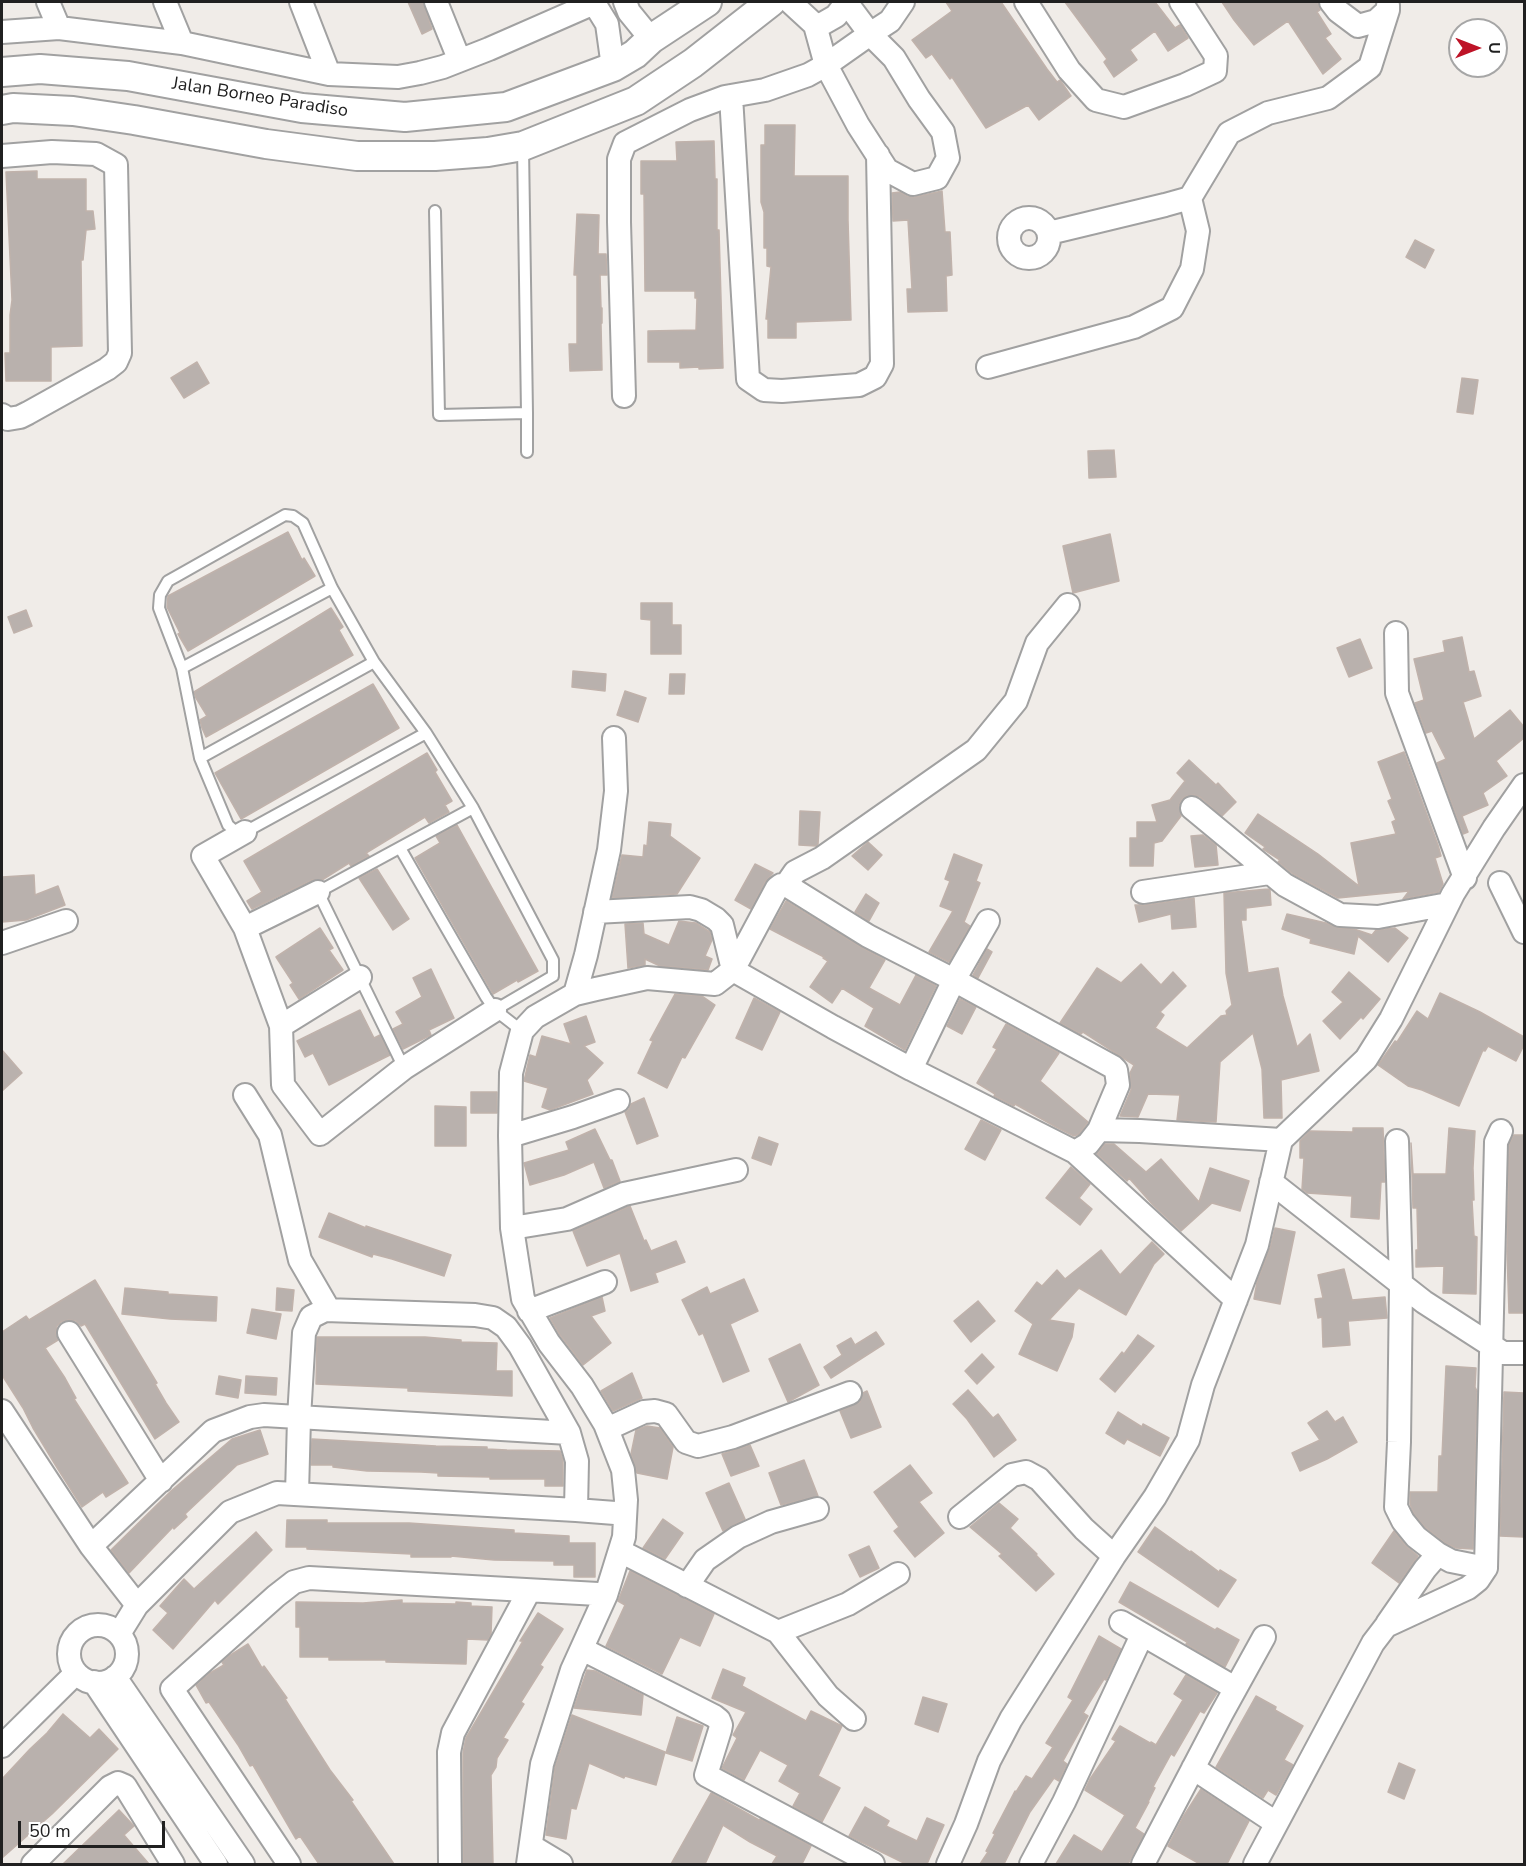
<!DOCTYPE html>
<style>
body{margin:0}
#map{position:relative;width:1526px;height:1866px;overflow:hidden;background:#f0ece8;font-family:"Nunito Sans",sans-serif}
canvas{display:block}
.frame{position:absolute;inset:0;border:3px solid #202020;pointer-events:none}
.north{position:absolute;left:1448px;top:18px;width:60px;height:60px;box-sizing:border-box;background:#fff;border:2px solid #a6a6a6;border-radius:50%;rotate:90deg;font-size:16px;font-weight:700;line-height:24px;text-align:center;color:#202020}
.north::after{content:'';display:block;margin:auto;width:21px;height:27px;background:#be1327;clip-path:polygon(50% 0,100% 100%,50% 72%,0 100%)}
.scale{position:absolute;left:18px;top:1821px;width:147px;height:27px;box-sizing:border-box;border:3px solid #202020;border-top:0;padding-left:8px;font-size:18px;line-height:21px;white-space:nowrap;color:#202020;-webkit-text-stroke:4px #fff;paint-order:stroke}
</style>
<div id="map">
<canvas width="1526" height="1866"></canvas>
<div class="frame"></div>
<div class="north">U</div>
<div class="scale">50 m</div>
</div>
<script>
const g = document.querySelector('canvas').getContext('2d');
g.lineJoin = 'round';
function fill(path, color) { g.fillStyle = color; g.fill(path, 'evenodd'); }
const shape = rows => new Path2D(rows.map(r => 'M' + r).join(''));
function strokePath(path, color, width, dash) { g.strokeStyle = color; g.lineWidth = width; g.lineCap = dash ? 'butt' : 'round'; g.setLineDash(dash || []); g.stroke(path); }
function write(font, color, halo, rows, align = 'center') {
  g.font = font + ' "Nunito Sans",sans-serif'; g.lineWidth = 5; g.setLineDash([]); g.textBaseline = 'middle'; g.strokeStyle = halo; g.fillStyle = color; for (const [text, x, y, turn = 0] of rows) {
    g.save(); g.translate(x, y); g.rotate((+turn || 0) * Math.PI / 180); g.textAlign = isNaN(turn) ? turn : align; if (halo) g.strokeText(text, 0, 0); g.fillText(text, 0, 0); g.restore();
  }
}
const building = shape([
 [408,2,423,2,432,29,422,34,408,2],
 [946,2,1001,2,1047,69,1057,82,1060,80,1071,96,1039,120,1028,105,986,128,952,77,950,79,932,54,926,58,912,40,952,11,946,2],
 [1065,2,1155,2,1175,28,1180,25,1188,38,1168,51,1155,31,1130,50,1137,60,1114,77,1104,62,1107,59,1065,2],
 [1222,2,1318,2,1320,10,1317,12,1331,34,1325,38,1341,59,1323,74,1288,21,1254,45,1234,20,1222,2],
 [765,125,795,125,794,176,848,176,848,220,851,320,796,322,796,338,768,338,768,319,766,319,771,267,767,266,767,248,764,248,764,212,761,202,761,145,765,145,765,125],
 [714,141,715,179,717,179,717,230,719,230,723,368,699,369,699,367,680,368,680,362,648,362,648,331,696,330,697,298,695,298,695,291,645,291,644,194,641,194,641,161,677,161,676,142,714,141],
 [37,171,37,179,86,179,86,211,93,211,95,229,86,230,83,260,81,260,82,346,51,347,51,381,6,381,5,353,10,353,10,315,12,300,6,172,37,171],
 [942,191,945,232,950,232,952,275,946,276,947,311,908,312,907,289,912,289,908,220,893,221,892,193,900,192,907,196,915,197,942,191],
 [577,214,599,215,598,254,606,254,607,275,600,275,601,308,602,308,602,323,601,324,602,370,570,371,569,344,577,344,577,275,574,275,577,214],
 [1415,240,1434,250,1425,268,1406,257,1415,240],
 [197,362,209,383,184,398,171,378,197,362],
 [1462,378,1478,380,1473,414,1457,412,1462,378],
 [1114,450,1116,477,1089,478,1088,451,1114,450],
 [288,532,302,560,304,558,315,576,188,651,178,634,180,633,167,607,168,596,288,532],
 [1110,534,1119,581,1073,593,1063,546,1110,534],
 [641,603,672,603,672,625,681,625,681,654,651,654,651,620,641,619,641,603],
 [331,608,343,627,339,630,353,655,206,737,202,728,200,720,207,716,196,698,194,692,331,608],
 [26,610,32,626,14,633,8,617,26,610],
 [1462,637,1469,672,1474,671,1481,696,1463,702,1474,739,1510,710,1524,727,1524,738,1496,761,1507,776,1483,793,1488,805,1462,816,1468,832,1463,834,1437,763,1446,759,1432,731,1426,733,1415,703,1424,700,1414,659,1445,652,1443,641,1462,637],
 [1360,639,1372,668,1349,677,1337,648,1360,639],
 [573,671,606,674,605,691,572,687,573,671],
 [670,674,685,674,684,694,669,694,670,674],
 [373,684,399,728,241,819,215,773,373,684],
 [625,691,646,698,638,722,617,715,625,691],
 [1404,752,1438,845,1441,856,1435,858,1443,884,1439,892,1403,899,1409,891,1338,898,1293,874,1278,862,1280,860,1263,849,1265,847,1245,833,1258,814,1318,854,1359,886,1351,843,1396,834,1392,822,1396,820,1388,801,1392,799,1378,762,1404,752],
 [427,753,437,770,435,772,452,801,445,805,449,812,429,823,425,817,366,853,369,856,351,866,349,863,322,880,312,880,252,909,247,901,262,892,244,861,427,753],
 [1189,760,1216,785,1218,783,1236,802,1222,816,1200,797,1194,795,1187,796,1182,799,1179,805,1181,816,1162,841,1154,843,1153,866,1130,866,1130,838,1137,838,1137,822,1157,822,1152,805,1170,800,1185,781,1177,773,1189,760],
 [800,811,820,812,818,844,816,846,799,845,800,811],
 [649,822,671,824,670,836,700,858,677,894,612,898,622,855,643,857,644,845,647,846,649,822],
 [457,825,538,971,518,982,517,980,493,994,415,858,440,843,436,836,457,825],
 [1203,835,1216,845,1218,865,1195,867,1191,836,1203,835],
 [868,842,882,855,868,870,852,856,868,842],
 [954,854,982,865,976,881,980,883,964,922,970,926,949,962,929,952,953,911,940,906,950,881,945,879,954,854],
 [755,864,773,873,765,882,751,909,735,900,755,864],
 [377,869,409,919,393,930,359,878,377,869],
 [34,875,35,895,58,886,65,905,26,920,2,922,2,877,34,875],
 [1268,889,1270,890,1271,905,1246,908,1246,920,1241,920,1248,973,1278,968,1283,996,1297,1047,1310,1034,1319,1071,1281,1080,1282,1118,1264,1118,1262,1069,1253,1033,1220,1062,1216,1122,1177,1120,1180,1095,1148,1094,1138,1117,1120,1116,1131,1090,1130,1073,1134,1065,1083,1032,1081,1034,1060,1023,1097,968,1121,983,1141,964,1161,985,1173,972,1186,986,1160,1012,1164,1015,1155,1028,1187,1048,1221,1016,1227,1015,1226,1011,1232,1005,1226,973,1224,893,1268,889],
 [866,894,879,903,869,921,855,912,866,894],
 [1194,898,1196,927,1172,929,1171,914,1139,922,1135,905,1145,905,1194,898],
 [786,901,861,947,885,960,869,988,900,1005,916,975,936,986,905,1050,865,1026,874,1008,842,988,832,1003,810,987,828,961,823,958,824,957,770,929,786,901],
 [1287,914,1326,923,1339,928,1354,929,1372,935,1376,930,1395,928,1408,938,1388,962,1358,936,1354,954,1310,943,1311,939,1282,929,1287,914],
 [679,921,696,923,710,932,712,940,705,956,712,959,708,970,660,966,645,959,645,965,628,968,625,924,643,923,644,934,669,945,679,921],
 [320,928,333,948,329,950,343,970,299,999,290,985,293,983,276,957,320,928],
 [987,949,992,952,978,978,973,975,987,949],
 [431,969,454,1018,429,1030,431,1035,403,1049,393,1029,403,1024,396,1012,422,997,413,978,431,969],
 [1349,972,1380,999,1363,1019,1361,1017,1340,1039,1323,1021,1343,1002,1332,992,1349,972],
 [1440,993,1480,1012,1524,1037,1524,1045,1516,1061,1488,1046,1485,1051,1483,1050,1459,1106,1422,1090,1408,1086,1378,1065,1395,1041,1397,1042,1417,1011,1428,1019,1440,993],
 [675,994,702,996,715,1005,685,1058,682,1057,667,1088,638,1073,653,1041,650,1040,675,994],
 [754,998,780,1012,762,1050,736,1038,754,998],
 [960,999,976,1007,962,1034,947,1026,960,999],
 [360,1010,374,1038,380,1035,390,1055,329,1085,313,1053,305,1057,297,1041,360,1010],
 [586,1016,595,1042,584,1046,603,1063,587,1080,593,1094,550,1110,542,1107,548,1088,524,1081,530,1055,536,1057,542,1036,571,1044,564,1024,586,1016],
 [1006,1024,1059,1053,1040,1081,1088,1122,1079,1134,1074,1136,1056,1127,1015,1104,1014,1106,994,1096,995,1094,977,1083,997,1049,993,1047,1006,1024],
 [2,1050,22,1073,2,1091,2,1050],
 [471,1092,497,1092,497,1113,471,1113,471,1092],
 [644,1098,658,1136,637,1144,625,1112,629,1109,631,1104,644,1098],
 [435,1106,466,1107,466,1146,435,1146,435,1106],
 [981,1120,1001,1130,985,1160,965,1149,981,1120],
 [1353,1128,1383,1128,1385,1182,1381,1182,1379,1219,1351,1217,1352,1196,1307,1193,1302,1189,1304,1158,1300,1158,1300,1141,1310,1131,1353,1132,1353,1128],
 [1449,1128,1475,1131,1473,1168,1474,1200,1472,1200,1474,1236,1477,1237,1476,1294,1443,1293,1444,1266,1416,1267,1416,1250,1418,1250,1417,1208,1413,1208,1411,1143,1413,1174,1446,1174,1449,1128],
 [595,1129,610,1160,612,1160,620,1181,604,1188,594,1162,564,1175,530,1185,524,1163,569,1150,566,1142,595,1129],
 [1514,1135,1524,1135,1524,1313,1509,1313,1507,1252,1509,1145,1514,1135],
 [759,1137,778,1144,771,1165,752,1158,759,1137],
 [1105,1144,1114,1144,1146,1172,1161,1159,1199,1202,1210,1168,1249,1181,1240,1211,1212,1203,1181,1231,1153,1205,1129,1178,1127,1181,1097,1154,1105,1144],
 [1071,1167,1090,1184,1079,1198,1092,1209,1080,1225,1046,1198,1071,1167],
 [630,1206,644,1241,646,1240,651,1251,676,1241,685,1262,655,1273,658,1282,631,1291,620,1253,587,1266,573,1231,630,1206],
 [329,1213,366,1228,366,1226,451,1255,444,1276,392,1259,373,1254,372,1257,319,1237,329,1213],
 [1275,1228,1295,1232,1280,1304,1254,1299,1257,1282,1270,1248,1275,1228],
 [1152,1242,1164,1254,1154,1264,1126,1315,1079,1288,1049,1320,1074,1324,1072,1337,1057,1371,1019,1354,1033,1324,1015,1311,1037,1282,1042,1286,1057,1270,1065,1279,1101,1250,1120,1275,1152,1242],
 [1344,1269,1352,1300,1385,1297,1387,1318,1348,1321,1350,1345,1323,1347,1322,1317,1318,1318,1315,1299,1323,1298,1318,1275,1344,1269],
 [744,1279,758,1311,730,1324,749,1371,723,1382,703,1333,699,1335,682,1300,707,1287,710,1294,744,1279],
 [95,1280,157,1383,155,1384,166,1403,179,1422,155,1439,85,1324,81,1326,76,1321,69,1320,61,1322,57,1326,56,1333,58,1340,45,1348,65,1378,76,1398,74,1399,128,1483,106,1497,103,1492,82,1507,56,1466,33,1428,23,1408,2,1375,2,1332,26,1316,29,1320,95,1280],
 [125,1288,168,1292,168,1294,217,1297,216,1321,170,1319,122,1314,125,1288],
 [277,1288,294,1290,292,1311,276,1310,277,1288],
 [602,1297,605,1311,591,1316,611,1343,583,1365,560,1335,550,1318,602,1297],
 [978,1301,995,1321,971,1342,954,1321,978,1301],
 [252,1309,281,1314,276,1339,247,1333,252,1309],
 [876,1332,884,1344,831,1378,824,1367,842,1355,837,1346,851,1338,855,1345,876,1332],
 [1138,1335,1154,1346,1115,1392,1100,1379,1122,1352,1124,1354,1138,1335],
 [317,1337,425,1337,461,1340,461,1342,497,1343,496,1371,512,1371,512,1396,408,1391,408,1388,316,1384,317,1337],
 [800,1344,819,1385,788,1402,769,1359,800,1344],
 [982,1354,994,1367,977,1384,965,1371,982,1354],
 [1446,1366,1476,1368,1475,1387,1477,1391,1473,1549,1456,1548,1445,1543,1425,1527,1414,1514,1410,1504,1410,1492,1438,1492,1439,1456,1442,1456,1446,1366],
 [632,1373,642,1398,613,1411,601,1391,632,1373],
 [219,1376,241,1380,238,1398,216,1394,219,1376],
 [246,1376,277,1378,276,1395,245,1393,246,1376],
 [968,1390,993,1418,998,1414,1016,1440,994,1457,967,1419,953,1404,968,1390],
 [867,1391,881,1427,851,1438,840,1411,860,1402,863,1393,867,1391],
 [1504,1392,1524,1393,1524,1537,1500,1536,1504,1392],
 [1327,1411,1335,1422,1343,1417,1357,1442,1327,1459,1300,1471,1292,1453,1320,1440,1308,1423,1327,1411],
 [1118,1412,1142,1427,1143,1424,1169,1438,1160,1456,1127,1439,1124,1444,1106,1433,1118,1412],
 [647,1426,660,1428,673,1447,667,1479,637,1473,631,1454,636,1430,647,1426],
 [260,1430,268,1454,237,1465,185,1514,187,1517,174,1529,173,1527,129,1573,111,1550,171,1491,232,1439,260,1430],
 [312,1439,436,1446,487,1447,487,1449,507,1450,560,1451,563,1460,563,1486,545,1486,545,1479,490,1479,490,1477,438,1476,438,1473,421,1472,367,1471,333,1467,333,1465,311,1465,312,1439],
 [750,1445,759,1466,731,1476,722,1454,750,1445],
 [804,1460,818,1496,781,1505,769,1473,804,1460],
 [910,1465,932,1493,919,1502,944,1533,915,1557,894,1531,899,1527,874,1492,910,1465],
 [729,1483,745,1519,723,1531,706,1493,729,1483],
 [999,1503,1018,1519,1010,1528,1037,1554,1036,1555,1054,1574,1036,1591,999,1556,1002,1554,970,1527,999,1503],
 [663,1519,683,1533,665,1559,643,1548,663,1519],
 [287,1520,327,1520,327,1523,409,1523,514,1530,514,1533,569,1536,569,1543,595,1543,595,1577,574,1577,574,1565,554,1565,554,1561,494,1560,451,1556,451,1557,411,1557,411,1554,307,1549,307,1547,286,1547,287,1520],
 [1155,1527,1190,1552,1191,1551,1219,1572,1220,1570,1236,1580,1218,1607,1138,1552,1155,1527],
 [1394,1531,1406,1546,1418,1556,1399,1583,1372,1563,1394,1531],
 [256,1532,272,1550,218,1604,215,1600,173,1649,153,1630,168,1613,160,1606,184,1579,194,1589,256,1532],
 [869,1546,879,1568,860,1577,849,1555,869,1546],
 [630,1571,714,1614,700,1646,680,1637,662,1674,606,1646,625,1605,618,1601,630,1571],
 [1130,1582,1215,1630,1217,1628,1239,1640,1225,1667,1186,1644,1187,1642,1119,1602,1130,1582],
 [402,1600,402,1603,456,1604,456,1602,471,1603,471,1606,492,1607,491,1634,488,1640,467,1639,466,1664,386,1662,386,1660,329,1660,329,1657,300,1657,300,1627,296,1627,296,1602,363,1603,402,1600],
 [538,1613,563,1629,540,1665,543,1667,521,1702,524,1704,503,1738,508,1740,497,1758,496,1767,491,1775,493,1864,463,1864,463,1753,466,1738,523,1641,520,1641,538,1613],
 [1099,1636,1121,1649,1106,1680,1104,1679,1083,1713,1088,1716,1063,1761,1067,1764,1059,1781,1054,1778,1030,1812,1004,1864,980,1864,988,1852,986,1851,995,1834,993,1833,1015,1791,1016,1792,1026,1776,1032,1779,1053,1747,1046,1743,1073,1700,1068,1697,1099,1636],
 [248,1644,262,1668,264,1666,287,1698,285,1699,307,1734,330,1770,353,1800,351,1801,394,1864,319,1864,300,1836,296,1839,253,1765,250,1766,238,1745,209,1702,206,1703,196,1685,210,1673,224,1665,222,1662,229,1656,248,1644],
 [723,1669,745,1678,742,1686,806,1721,811,1711,842,1726,818,1776,840,1788,822,1822,793,1806,800,1793,779,1781,788,1765,760,1750,744,1780,722,1768,737,1738,733,1735,746,1712,712,1698,723,1669],
 [587,1670,595,1671,643,1695,641,1715,574,1708,587,1670],
 [1186,1675,1217,1693,1204,1713,1200,1711,1174,1756,1171,1754,1153,1787,1155,1788,1148,1802,1149,1802,1135,1828,1144,1834,1128,1864,1056,1864,1074,1835,1102,1852,1125,1815,1085,1790,1090,1779,1116,1741,1112,1739,1120,1726,1150,1743,1151,1742,1156,1745,1183,1700,1174,1694,1186,1675],
 [1256,1696,1276,1707,1275,1710,1303,1726,1284,1760,1293,1765,1283,1783,1276,1795,1268,1790,1263,1798,1216,1767,1256,1696],
 [923,1697,947,1704,938,1732,915,1724,923,1697],
 [63,1714,90,1738,99,1729,118,1749,52,1814,2,1858,2,1779,30,1749,47,1733,63,1714],
 [572,1715,665,1752,656,1785,625,1776,624,1778,589,1763,576,1809,571,1808,566,1839,546,1835,555,1767,572,1715],
 [677,1717,703,1726,692,1761,666,1753,677,1717],
 [1399,1763,1415,1770,1404,1799,1388,1792,1399,1763],
 [1201,1789,1249,1821,1227,1864,1200,1864,1168,1846,1183,1817,1201,1789],
 [711,1793,759,1820,760,1819,811,1846,802,1864,772,1864,777,1856,750,1842,723,1825,705,1864,671,1864,711,1793],
 [865,1807,889,1821,886,1826,917,1841,927,1818,944,1825,927,1864,906,1864,849,1836,865,1807],
 [119,1810,134,1826,124,1835,149,1864,63,1864,119,1810]
]);
fill(building, '#b9b1ad');
strokePath(building, '#c0b2ab', 1.5);
const service = shape([
 [435,211,439,415,527,413,523,147],
 [527,413,527,452],
 [182,668,332,588],
 [200,758,374,662],
 [400,848,486,997,495,1010,553,976,553,960,473,808,426,733,374,662,332,588,303,523,293,516,285,515,177,576,168,581,160,595,159,608,182,668,200,758,228,825,236,832,245,832,426,733],
 [495,1010,522,1031],
 [404,1068,318,892,473,808]
]);
const minor = shape([
 [48,2,59,28],
 [165,2,182,43],
 [301,2,329,74],
 [436,2,459,59],
 [625,2,629,12,651,39],
 [846,2,870,34,894,58,919,99,943,132,948,158,937,178,913,184,887,170,858,125,826,65,870,34,890,21,903,2],
 [1026,2,1069,70,1096,100,1124,107,1185,85,1215,71,1216,56,1181,2],
 [1331,2,1338,11,1358,26,1376,21,1388,10,1388,5],
 [815,25,822,24,836,16,846,3],
 [2,32,59,28,182,43,329,74,398,77,420,73,443,67,489,49,594,3,607,24,613,67],
 [731,96,748,379,764,390,782,391,859,385,875,377,882,364,878,155],
 [2,156,52,152,96,154,116,165,120,353,116,362,107,369,28,413,20,417,8,419,2,415],
 '1009 238a20 20 0 1 1 40 0a20 20 0 1 1-40 0Z',
 [1049,233,1165,205,1190,198,1229,133,1268,113,1328,98,1370,67,1388,10],
 [988,367,1134,327,1172,308,1192,269,1198,231,1190,198],
 [624,396,619,222,619,159,625,143,690,110,725,97,765,90,808,75,826,65,815,25,790,2],
 [1396,633,1397,693,1465,878],
 [1192,808,1285,885,1340,915,1378,917,1448,904],
 [245,832,203,856,245,928,281,1026,283,1085,320,1134,404,1068,495,1010],
 [1500,883,1524,932],
 [786,885,795,872,822,858,976,750,1016,701,1037,643,1068,605],
 [1143,892,1269,873],
 [595,912,690,907,701,910,716,919,722,925,733,970],
 [245,928,318,892],
 [2,943,66,921],
 [733,970,777,888,781,885,786,885,868,936,954,980,1113,1067,1116,1070,1118,1085,1099,1130],
 [575,994,586,955,609,850,616,791,614,738],
 [281,1026,360,977],
 [911,1069,954,980,988,921],
 [245,1095,270,1135,300,1260,329,1310],
 [510,1136,573,1117,618,1101],
 [1397,1141,1401,1284,1399,1442,1396,1507,1403,1521,1416,1537,1438,1554],
 [1075,1152,1236,1300],
 [1271,1182,1424,1302,1503,1353,1524,1353],
 [512,1228,567,1219,624,1194,736,1170],
 [529,1311,605,1282],
 [69,1333,161,1481],
 [2,1411,91,1546,137,1605],
 [607,1429,644,1412,655,1411,666,1414,686,1442,698,1446,733,1437,850,1393],
 [297,1494,299,1418,304,1333,311,1317,325,1310,475,1315,493,1318,506,1327,520,1346,569,1433,577,1461,576,1510],
 [960,1517,1012,1475,1026,1472,1039,1479,1084,1529,1114,1556],
 [91,1546,213,1431,250,1417,264,1415,569,1433],
 [620,1551,778,1632,828,1696,854,1719],
 [687,1586,705,1560,738,1537,771,1522,817,1509],
 [1121,1622,1235,1688],
 [1387,1624,1425,1569,1438,1554,1451,1561,1486,1568],
 '69 1654a29 29 0 1 1 58 0a29 29 0 1 1-58 0Z',
 [778,1632,848,1604,898,1574],
 [119,1634,137,1605,230,1512,277,1493,576,1510,615,1513],
 [582,1649,714,1716,719,1720,721,1725,720,1730,706,1775,873,1864],
 [115,1677,243,1864],
 [94,1682,216,1864],
 [2,1746,76,1673],
 [1193,1768,1276,1823],
 [531,1846,561,1864],
 [33,1864,110,1787,118,1783,125,1786,173,1864],
 [289,1864,172,1689,276,1596,294,1582,309,1578,598,1594],
 [450,1864,449,1752,453,1733,529,1591],
 [528,1864,542,1764,572,1670,606,1595,624,1537,626,1500,623,1470,605,1424,582,1386,549,1343,523,1299,512,1228,510,1136,511,1073,522,1031,535,1017,575,994,596,989,647,978,715,984,733,970,833,1027,911,1069,1075,1152,1088,1144,1099,1130,1140,1131,1281,1140],
 [948,1864,966,1824,989,1761,1011,1719,1114,1556,1155,1497,1188,1440,1203,1385,1257,1245,1281,1140,1366,1059,1391,1019,1453,894,1494,828,1524,785],
 [1031,1864,1064,1802,1142,1635],
 [1143,1864,1222,1713,1264,1637],
 [1255,1864,1373,1643,1386,1626,1468,1588,1478,1580,1486,1568,1496,1142,1501,1131]
]);
const tertiary = shape([
 [2,72,40,69,128,76,302,108,405,117,506,107,613,67,635,54,651,39,707,2],
 [2,110,13,108,73,111,134,120,266,144,357,156,435,156,488,152,523,146,636,101,693,63,771,2]
]);
strokePath(service, '#a1a1a1', 14);
strokePath(minor, '#a1a1a1', 26);
strokePath(tertiary, '#a1a1a1', 32);
strokePath(service, '#fff', 10);
strokePath(minor, '#fff', 22);
strokePath(tertiary, '#fff', 28);
write('18px', '#202020', '#fff', [
 ["Jalan Borneo Paradiso",260,98,9]
]);
</script>
